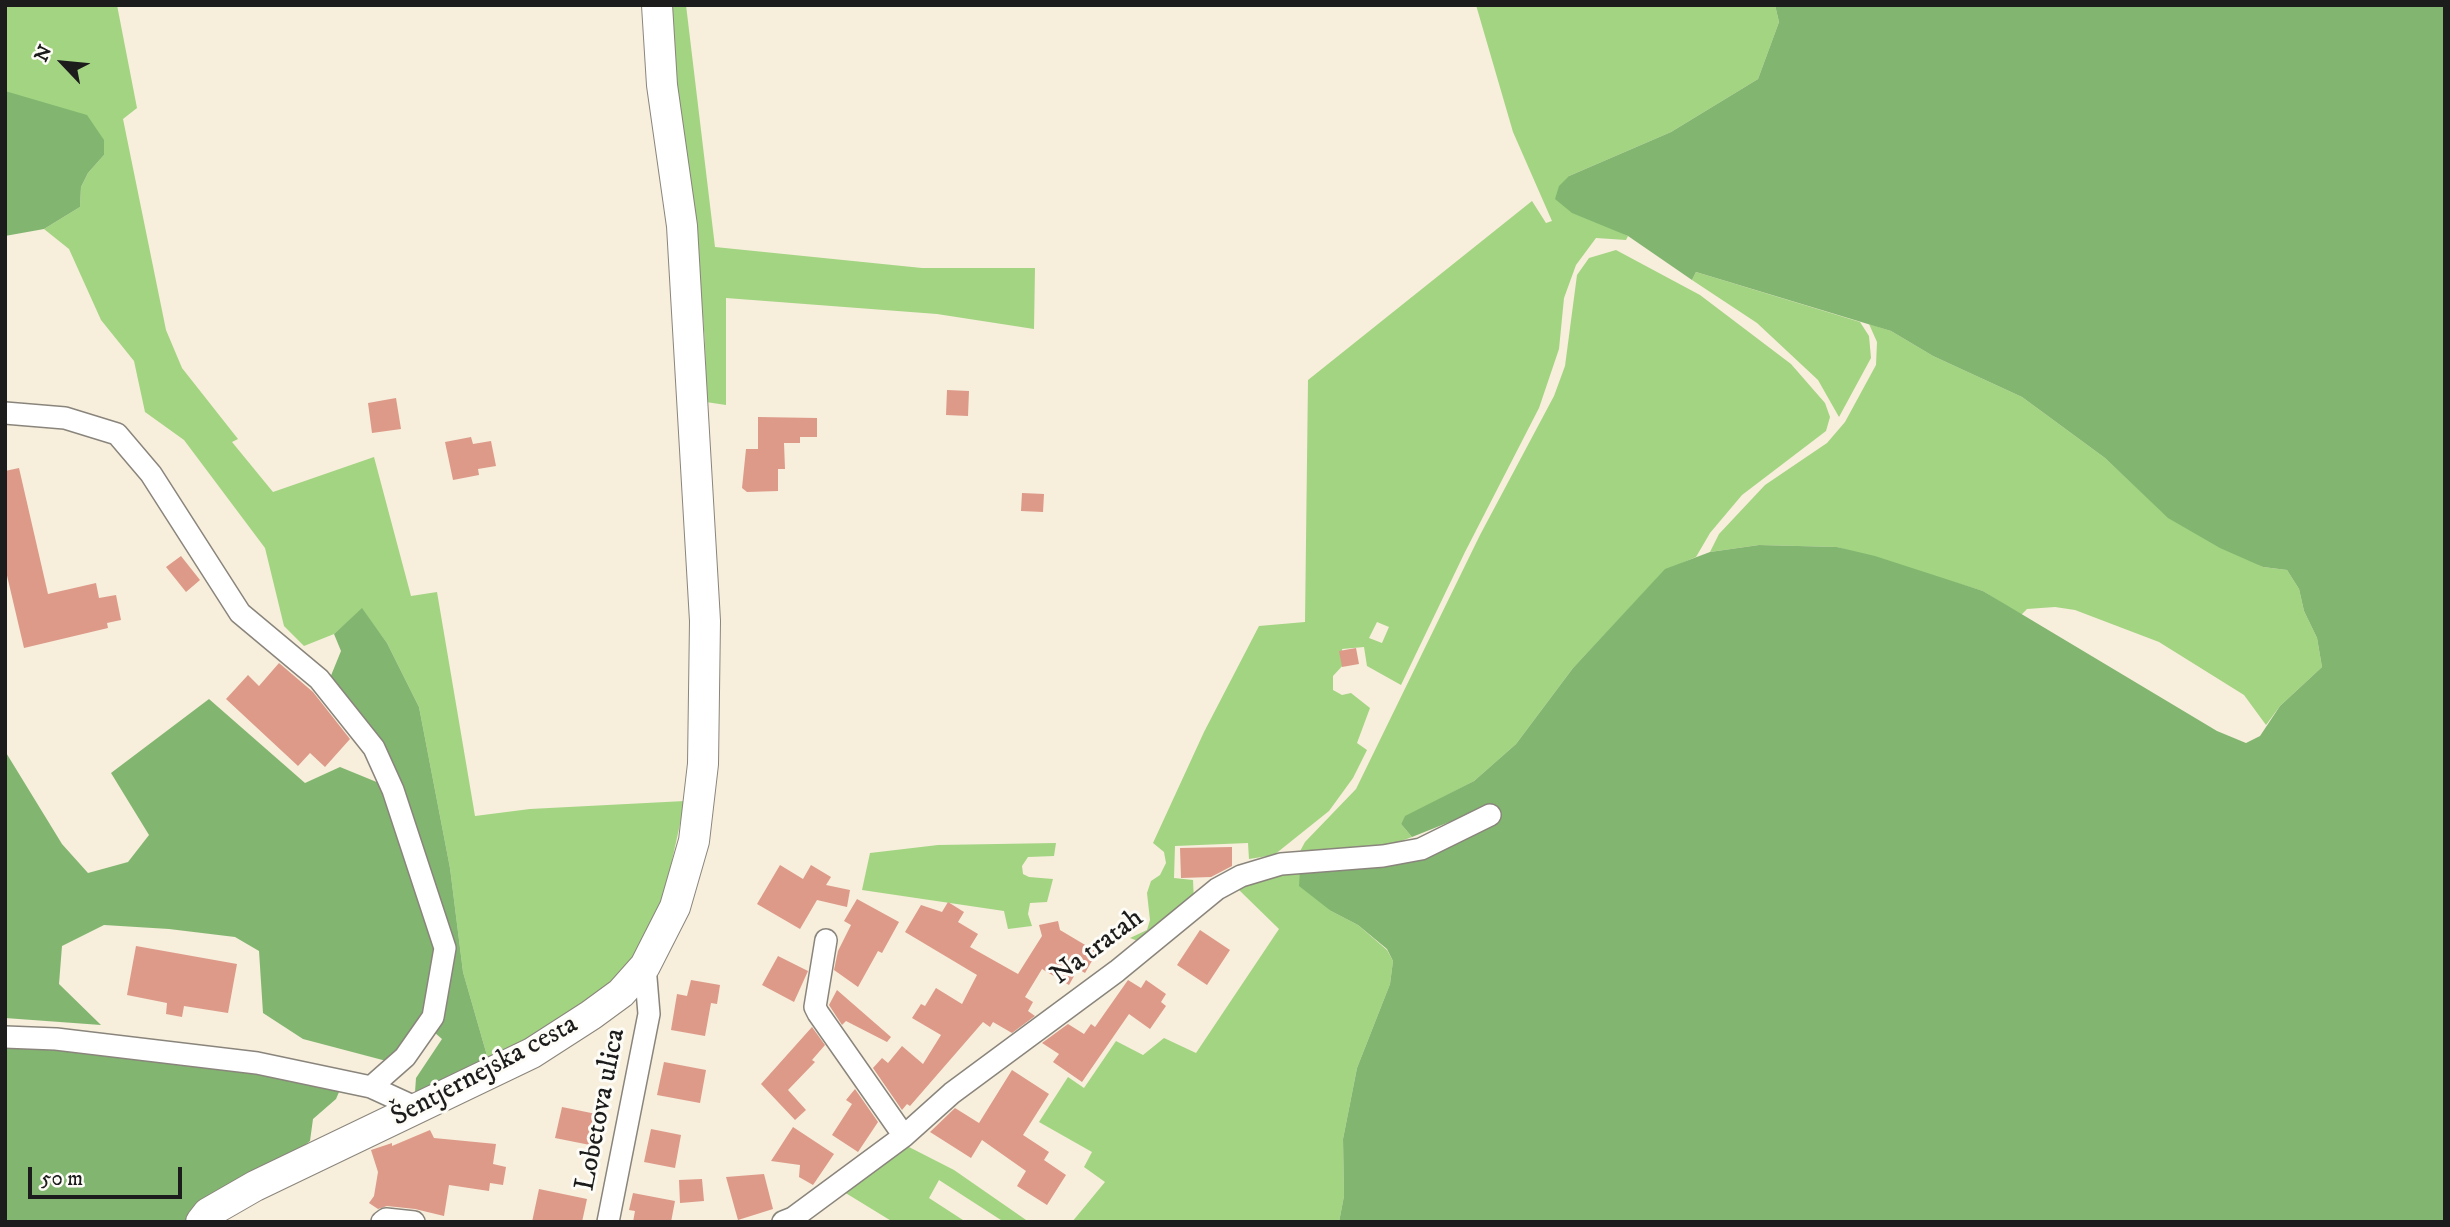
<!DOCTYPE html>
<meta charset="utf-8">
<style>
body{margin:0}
#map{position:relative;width:2450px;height:1227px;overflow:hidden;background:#f7eedc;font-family:"IM FELL DW Pica",serif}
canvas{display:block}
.frame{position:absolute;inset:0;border:7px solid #1c1c1c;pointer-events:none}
.north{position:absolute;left:28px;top:28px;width:70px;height:70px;-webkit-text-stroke:5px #fdfcf7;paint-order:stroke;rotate:296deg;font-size:19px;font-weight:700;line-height:28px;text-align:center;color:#1c1c1c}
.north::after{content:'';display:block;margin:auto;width:24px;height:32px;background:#1c1c1c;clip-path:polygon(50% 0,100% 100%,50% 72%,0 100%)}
.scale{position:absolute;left:28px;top:1167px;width:154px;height:32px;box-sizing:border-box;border:4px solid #1c1c1c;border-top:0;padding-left:9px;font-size:21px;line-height:24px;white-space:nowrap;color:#1c1c1c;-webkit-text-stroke:5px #fdfcf7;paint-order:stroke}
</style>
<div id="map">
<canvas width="2450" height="1227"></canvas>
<div class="frame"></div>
<div class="north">N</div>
<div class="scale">50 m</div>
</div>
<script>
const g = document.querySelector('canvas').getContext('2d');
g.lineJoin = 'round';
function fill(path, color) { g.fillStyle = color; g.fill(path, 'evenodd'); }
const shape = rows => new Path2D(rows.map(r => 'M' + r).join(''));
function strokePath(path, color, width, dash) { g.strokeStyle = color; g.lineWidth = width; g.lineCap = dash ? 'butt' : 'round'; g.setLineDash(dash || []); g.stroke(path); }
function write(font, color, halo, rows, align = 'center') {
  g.font = font + ' "IM FELL DW Pica",serif'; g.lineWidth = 6; g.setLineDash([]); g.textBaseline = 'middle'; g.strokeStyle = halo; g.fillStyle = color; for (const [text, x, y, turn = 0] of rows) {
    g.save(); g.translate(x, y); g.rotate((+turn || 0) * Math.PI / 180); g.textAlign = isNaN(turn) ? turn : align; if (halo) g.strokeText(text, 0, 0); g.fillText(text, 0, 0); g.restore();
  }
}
fill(shape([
 [5,5,117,5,137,108,123,119,166,330,182,368,238,439,232,442,273,492,374,457,411,596,437,592,475,816,530,809,685,801,666,888,652,925,629,963,585,1008,512,1050,488,1059,463,972,450,868,419,707,387,643,362,609,334,634,304,646,284,626,265,548,184,440,145,412,134,361,101,320,69,249,44,229,80,207,81,187,88,173,104,155,27,100,5,91],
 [667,5,686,5,715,247,922,268,1035,268,1034,329,937,314,726,298,726,405,706,402,705,342,696,231],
 [1476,5,1775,5,1779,22,1758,79,1671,132,1569,176,1618,231,1628,236,1626,240,1596,238,1576,265,1564,298,1559,349,1539,408,1465,552,1401,685,1367,666,1364,647,1342,649,1345,663,1333,676,1333,690,1342,695,1351,693,1370,708,1357,743,1367,750,1353,778,1329,811,1274,855,1249,859,1248,843,1175,846,1174,878,1193,880,1194,902,1143,943,1130,938,1147,930,1150,920,1147,893,1151,881,1160,875,1166,863,1164,852,1153,843,1204,732,1259,626,1305,622,1308,380,1532,201,1546,223,1552,221,1513,132],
 [1377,622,1389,627,1382,643,1369,638],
 [1616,250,1700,295,1791,364,1825,403,1830,417,1826,431,1742,495,1710,533,1696,557,1665,570,1573,668,1516,744,1474,781,1405,817,1401,824,1412,837,1380,849,1298,855,1305,842,1356,789,1480,535,1554,396,1565,366,1577,275,1589,258],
 [1696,272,1860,322,1869,336,1871,358,1839,417,1818,380,1757,323,1692,280],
 [1869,324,1891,331,1933,356,2022,397,2105,458,2168,517,2263,567,2287,570,2299,589,2304,611,2317,638,2322,667,2280,706,2266,725,2244,695,2159,642,2075,610,2055,607,2027,609,2021,615,1983,591,1837,547,1759,545,1710,552,1719,534,1765,485,1827,443,1845,422,1876,365,1877,342],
 [1056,843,1054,856,1028,857,1022,866,1023,874,1029,877,1053,879,1047,902,1030,903,1028,914,1032,926,1008,929,1004,911,862,890,870,853,938,845],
 [1300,870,1331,911,1358,925,1387,950,1393,961,1390,984,1357,1068,1343,1139,1344,1196,1339,1222,1072,1222,1105,1182,1084,1167,1092,1152,1039,1122,1068,1077,1084,1088,1116,1041,1143,1055,1164,1038,1196,1053,1279,929,1238,889,1252,881],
 [907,1146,954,1170,1029,1222,1004,1222,939,1180,929,1198,966,1222,893,1222,844,1192]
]), '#a3d482');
fill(shape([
 [1775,5,2445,5,2445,1222,1339,1222,1344,1196,1343,1139,1357,1068,1390,984,1393,961,1387,949,1358,925,1331,911,1299,886,1300,870,1425,858,1490,827,1482,809,1412,837,1401,824,1405,816,1474,781,1516,744,1573,668,1665,569,1710,552,1759,545,1837,547,1875,556,1983,591,2217,731,2246,743,2260,736,2280,706,2322,667,2317,638,2304,611,2299,589,2287,570,2263,567,2220,548,2168,518,2105,458,2022,397,1933,356,1891,331,1696,272,1692,280,1628,236,1572,213,1555,199,1559,186,1569,176,1671,132,1758,79,1779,22],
 [5,91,87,115,104,140,104,155,88,173,81,187,80,207,44,229,5,236],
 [362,608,387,643,419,707,450,868,463,972,488,1059,425,1096,415,1092,416,1078,442,1039,426,1025,394,1063,303,1039,263,1013,259,951,235,937,169,929,104,925,62,946,59,984,101,1025,5,1018,5,751,62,844,88,873,128,862,149,835,111,773,209,699,305,783,340,767,401,792,386,747,330,678,341,651,334,634],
 [5,1041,270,1073,339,1092,336,1099,313,1119,310,1141,290,1157,189,1222,5,1222]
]), '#82b670');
fill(shape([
 [947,390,969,391,968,416,946,415],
 [396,398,401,429,372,433,368,403],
 [758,417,817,418,817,437,800,437,800,443,784,443,785,469,778,469,778,491,747,492,742,488,746,449,758,449],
 [471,437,473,444,491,441,496,466,478,469,479,475,453,480,445,442],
 [19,468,48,594,96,583,99,598,116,595,121,620,107,623,108,628,24,648,5,567,5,471],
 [1022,493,1044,494,1043,512,1021,511],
 [181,556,200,580,186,592,166,567],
 [1356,648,1359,664,1342,667,1339,651],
 [279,663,313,692,350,739,325,767,310,753,298,766,226,699,248,675,259,686],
 [1232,847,1232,866,1211,877,1181,878,1180,848],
 [780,865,803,879,811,865,831,877,826,885,850,890,847,907,817,900,800,929,757,904],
 [857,899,899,922,882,953,878,951,858,987,834,970,838,951,851,925,844,921],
 [948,902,964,912,958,922,978,934,970,947,1018,974,1042,936,1039,925,1058,921,1060,930,1097,952,1085,973,1078,969,1069,985,1042,969,1025,997,1033,1002,1028,1011,1035,1016,1012,1033,993,1022,990,1027,983,1022,910,1106,907,1104,902,1110,873,1068,882,1058,888,1063,902,1046,923,1064,941,1035,912,1018,921,1004,925,1006,936,988,962,1004,977,975,905,932,921,905,942,912],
 [1200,930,1230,950,1207,985,1177,965],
 [136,946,237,964,228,1013,184,1006,182,1017,166,1014,167,1003,127,995],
 [778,956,808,971,794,1002,762,985],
 [691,980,720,985,717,1004,711,1003,705,1036,671,1030,677,994,687,996],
 [1128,980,1141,988,1146,980,1166,994,1161,1002,1166,1006,1150,1029,1129,1014,1082,1082,1053,1062,1059,1054,1042,1043,1068,1024,1084,1034,1091,1024,1095,1027],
 [837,990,891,1037,887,1042,846,1021,842,1025,829,1005],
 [812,1027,825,1045,812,1060,815,1062,788,1090,806,1110,795,1120,761,1084],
 [664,1062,706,1070,700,1103,657,1095],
 [1012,1070,1049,1094,1023,1135,1049,1152,1044,1160,1066,1175,1047,1205,1017,1186,1026,1171,982,1140,971,1158,930,1132,955,1108,979,1123],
 [855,1089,878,1122,858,1152,832,1135,852,1104,846,1100],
 [562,1107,601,1115,595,1146,555,1138],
 [793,1127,834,1154,813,1185,799,1177,800,1165,771,1161],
 [651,1129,681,1135,675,1168,644,1162],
 [430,1130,434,1138,496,1144,493,1164,506,1167,503,1185,490,1183,489,1191,449,1185,444,1216,415,1209,387,1206,378,1209,369,1203,374,1196,378,1172,371,1150,392,1143,392,1146],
 [764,1174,773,1209,738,1220,726,1177],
 [702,1179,704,1201,680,1203,679,1180],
 [539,1189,587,1199,582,1222,532,1222],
 [633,1193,675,1201,671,1222,633,1222,635,1211,629,1210]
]), '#dd9a89');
const street = shape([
 [5,413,65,418,117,434,151,474,240,613,319,679,374,748,393,790,445,948,433,1017,405,1057,371,1087],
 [826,940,815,1007,818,1013,904,1136],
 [5,1037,56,1039,257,1063,371,1087,419,1109],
 [382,1222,386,1219,414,1222],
 [608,1222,649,1014,645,966],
 [783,1222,793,1218,904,1136,952,1093,1117,971,1217,889,1241,876,1281,864,1383,856,1421,849,1490,815]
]);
const secondary = shape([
 [201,1222,208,1213,255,1186,532,1053,591,1015,621,993,645,966,675,907,694,841,703,764,705,621,682,226,662,85,657,5]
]);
strokePath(street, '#8a857c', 24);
strokePath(secondary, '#8a857c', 32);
strokePath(street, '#fff', 21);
strokePath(secondary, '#fff', 30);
write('28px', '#1c1c1c', '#fdfcf7', [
 ["Na tratah",1098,948,-37],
 ["Šentjernejska cesta",485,1072,-28],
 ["Lobetova ulica",602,1110,-79]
]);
</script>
